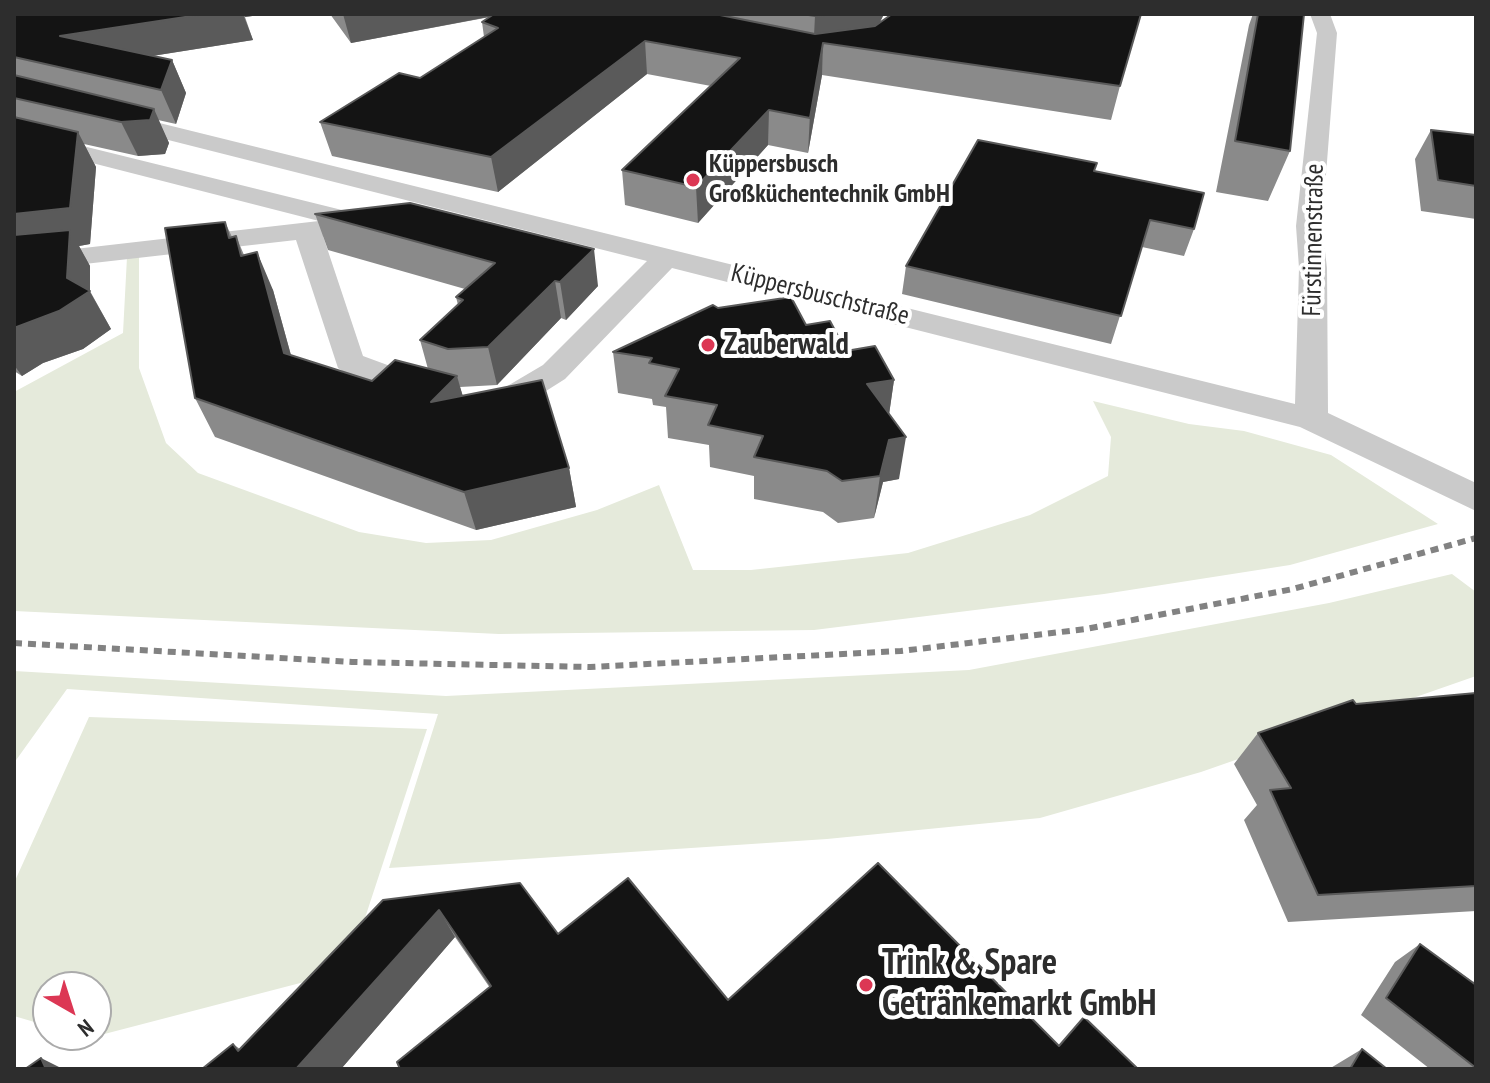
<!DOCTYPE html>
<meta charset="utf-8">
<style>
body{margin:0}
#map{position:relative;width:1490px;height:1083px;overflow:hidden;background:#fff;font-family:"PT Sans Narrow",sans-serif}
canvas{display:block}
.frame{position:absolute;inset:0;border:16px solid #2d2d2d;pointer-events:none}
.north{position:absolute;left:32px;top:971px;width:80px;height:80px;box-sizing:border-box;background:#fff;border:2px solid #ababab;border-radius:50%;rotate:141deg;font-size:22px;font-weight:700;line-height:32px;text-align:center;color:#2d2d2d}
.north::after{content:'';display:block;margin:auto;width:28px;height:36px;background:#dc3754;clip-path:polygon(50% 0,100% 100%,50% 72%,0 100%)}
</style>
<div id="map">
<canvas width="1490" height="1083"></canvas>
<div class="frame"></div>
<div class="north">N</div>
</div>
<script>
const g = document.querySelector('canvas').getContext('2d');
g.lineJoin = 'round';
function fill(path, color) { g.fillStyle = color; g.fill(path, 'evenodd'); }
const shape = rows => new Path2D(rows.map(r => 'M' + r).join(''));
function strokePath(path, color, width, dash) { g.strokeStyle = color; g.lineWidth = width; g.lineCap = dash ? 'butt' : 'round'; g.setLineDash(dash || []); g.stroke(path); }
function write(font, color, halo, rows, align = 'center') {
  g.font = font + ' "PT Sans Narrow",sans-serif'; g.lineWidth = 8; g.setLineDash([]); g.textBaseline = 'middle'; g.strokeStyle = halo; g.fillStyle = color; for (const [text, x, y, turn = 0] of rows) {
    g.save(); g.translate(x, y); g.rotate((+turn || 0) * Math.PI / 180); g.textAlign = isNaN(turn) ? turn : align; if (halo) g.strokeText(text, 0, 0); g.fillText(text, 0, 0); g.restore();
  }
}
fill(shape([
 [139,256,139,368,166,443,198,473,359,532,426,543,491,540,597,510,659,485,693,570,751,570,908,553,1030,515,1108,476,1111,437,1093,401,1189,424,1244,431,1331,455,1438,524,1290,565,1104,594,814,630,499,634,14,611,14,392,123,333,127,257],
 [1452,574,1476,592,1476,676,1201,772,1040,818,827,839,389,868,438,714,67,689,14,763,14,671,446,696,969,670,1329,603],
 [89,717,427,729,364,921,331,975,89,1038,79,1035,96,1035,96,987,48,987,48,1026,14,1016,14,883]
]), '#e5eadb');
fill(shape([
 [1310,14,1330,14,1337,33,1322,226,1327,268,1328,413,1476,483,1476,511,1300,427,672,268,565,379,527,403,495,412,483,409,478,401,483,393,504,388,543,365,647,261,14,101,14,87,1295,404,1299,268,1296,226,1317,33,1310,14],
 [14,129,346,211,350,217,344,233,323,236,363,356,439,384,443,391,439,398,427,401,350,376,338,368,296,240,14,272,14,256,319,221,14,143,14,129]
]), '#cacaca');
strokePath(shape([
 [14,643,352,662,590,667,901,651,1086,629,1293,589,1476,538]
]), '#828282', 6, [8, 6]);
fill(shape([
 [14,14,267,14,245,17,253,40,152,56,172,60,186,93,176,124,158,120,169,143,165,154,138,156,84,144,96,167,90,244,79,246,90,266,90,291,111,329,83,349,43,363,22,376,14,371],
 [330,14,884,14,880,22,1120,86,1111,120,822,75,808,153,768,145,698,223,625,205,622,170,711,86,647,74,498,192,332,156,320,122,420,78,484,37,482,22,490,17,351,43],
 [1253,14,1304,14,1290,151,1268,201,1216,192,1249,25],
 [1431,130,1476,135,1476,219,1421,211,1415,159],
 [1095,171,1194,229,1184,256,1142,247,1111,344,902,294,906,266],
 [315,214,598,286,566,320,561,318,497,385,460,387,463,396,569,468,576,507,476,530,215,437,195,398,225,222,232,237,236,236,244,255,273,290,291,355,372,381,428,369,420,340,458,305,456,297,465,289,328,250],
 [718,308,806,325,846,351,894,380,889,415,899,479,883,482,874,518,838,523,823,512,754,499,754,476,710,467,709,445,668,438,666,407,653,405,652,399,618,393,613,352],
 [1476,693,1476,911,1288,922,1244,820,1257,805,1234,764,1258,733,1356,704],
 [878,863,1059,1046,1084,1017,1138,1069,400,1069,397,1062,490,988,455,937,341,1069,202,1069,233,1044,240,1049,383,900,520,883,558,934,628,878,728,1000],
 [1420,944,1473,982,1476,980,1476,1069,1430,1069,1361,1015,1395,962],
 [1362,1049,1387,1069,1329,1069]
]), '#8a8a8a');
fill(shape([
 [205,14,243,14,253,40,76,68,60,36],
 [243,14,267,14,245,17],
 [343,14,504,14,351,43],
 [834,14,884,14,876,30,823,43,822,75,808,153,815,16],
 [645,41,647,74,498,192,491,157],
 [172,60,186,93,176,124,161,90],
 [154,109,169,143,165,154,138,156,121,122],
 [769,110,768,145,698,223,696,187],
 [78,132,96,167,90,244,79,246,90,266,90,292,111,329,83,349,43,363,22,376,14,365,14,214],
 [594,249,598,286,566,320,560,282],
 [257,252,273,290,301,392,284,353],
 [555,281,561,318,497,385,488,347],
 [457,376,468,415,431,402],
 [894,380,888,421,867,384],
 [906,437,899,479,883,482,874,518,880,476,889,440],
 [569,468,576,507,476,530,464,492],
 [439,910,455,937,341,1069,296,1069],
 [41,1058,63,1069,46,1069]
]), '#5a5a5a');
const building = shape([
 [14,14,205,14,60,36,172,60,161,90,14,57,14,14],
 [494,14,715,14,815,34,875,26,892,14,1141,14,1120,86,823,43,810,118,769,110,696,187,622,170,740,58,645,41,491,157,320,122,399,73,420,78,498,28,482,22,494,14],
 [802,14,834,14,815,16,802,14],
 [1258,14,1304,14,1290,151,1235,141,1258,14],
 [14,75,154,109,150,120,121,122,14,98,14,75],
 [14,117,78,132,70,208,14,214,14,117],
 [1431,130,1476,135,1476,186,1438,180,1431,130],
 [978,140,1097,163,1094,171,1204,193,1194,229,1150,220,1121,316,906,266,978,140],
 [410,203,594,249,560,282,555,281,488,347,448,349,420,340,463,300,456,297,495,263,315,214,410,203],
 [225,222,229,238,236,236,241,256,257,252,284,353,372,381,395,360,457,376,431,402,542,380,569,468,464,492,195,398,165,228,225,222],
 [70,230,67,278,90,291,59,311,14,328,14,235,70,230],
 [791,297,806,325,830,321,846,351,875,346,894,380,867,384,906,437,889,440,880,476,842,481,827,471,754,457,763,436,708,425,717,405,665,396,679,369,649,363,652,358,613,352,713,305,718,308,791,297],
 [1476,693,1476,886,1318,895,1270,790,1291,788,1258,733,1353,700,1356,704,1476,693],
 [878,863,1059,1046,1084,1017,1138,1069,400,1069,397,1062,491,986,439,910,296,1069,202,1069,233,1044,238,1051,383,900,520,883,558,934,628,878,728,1000,878,863],
 [1420,944,1476,985,1476,1068,1386,998,1420,944],
 [1362,1049,1387,1069,1350,1069,1362,1049],
 [41,1058,46,1069,25,1069,41,1058]
]);
fill(building, '#141414');
strokePath(building, '#5a5a5a', 2);
for (const [x, y, r, color] of [
 [693,180,8,"#dc3754"],
 [708,345,8,"#dc3754"],
 [866,985,8,"#dc3754"]
]) { const dot = new Path2D(); dot.arc(x, y, r, 0, 2 * Math.PI); g.fillStyle = color; g.fill(dot); strokePath(dot, '#fff', 3); }
write('bold 26px', '#2d2d2d', '#fff', [
 ["Küppersbusch",709,165],
 ["Großküchentechnik GmbH",709,195]
], 'left');
write('26px', '#2d2d2d', '#fff', [
 ["Fürstinnenstraße",1314,240,-89],
 ["Küppersbuschstraße",820,295,14]
]);
write('bold 30px', '#2d2d2d', '#fff', [
 ["Zauberwald",724,345]
], 'left');
write('bold 36px', '#2d2d2d', '#fff', [
 ["Trink & Spare",882,964],
 ["Getränkemarkt GmbH",882,1005]
], 'left');
</script>
